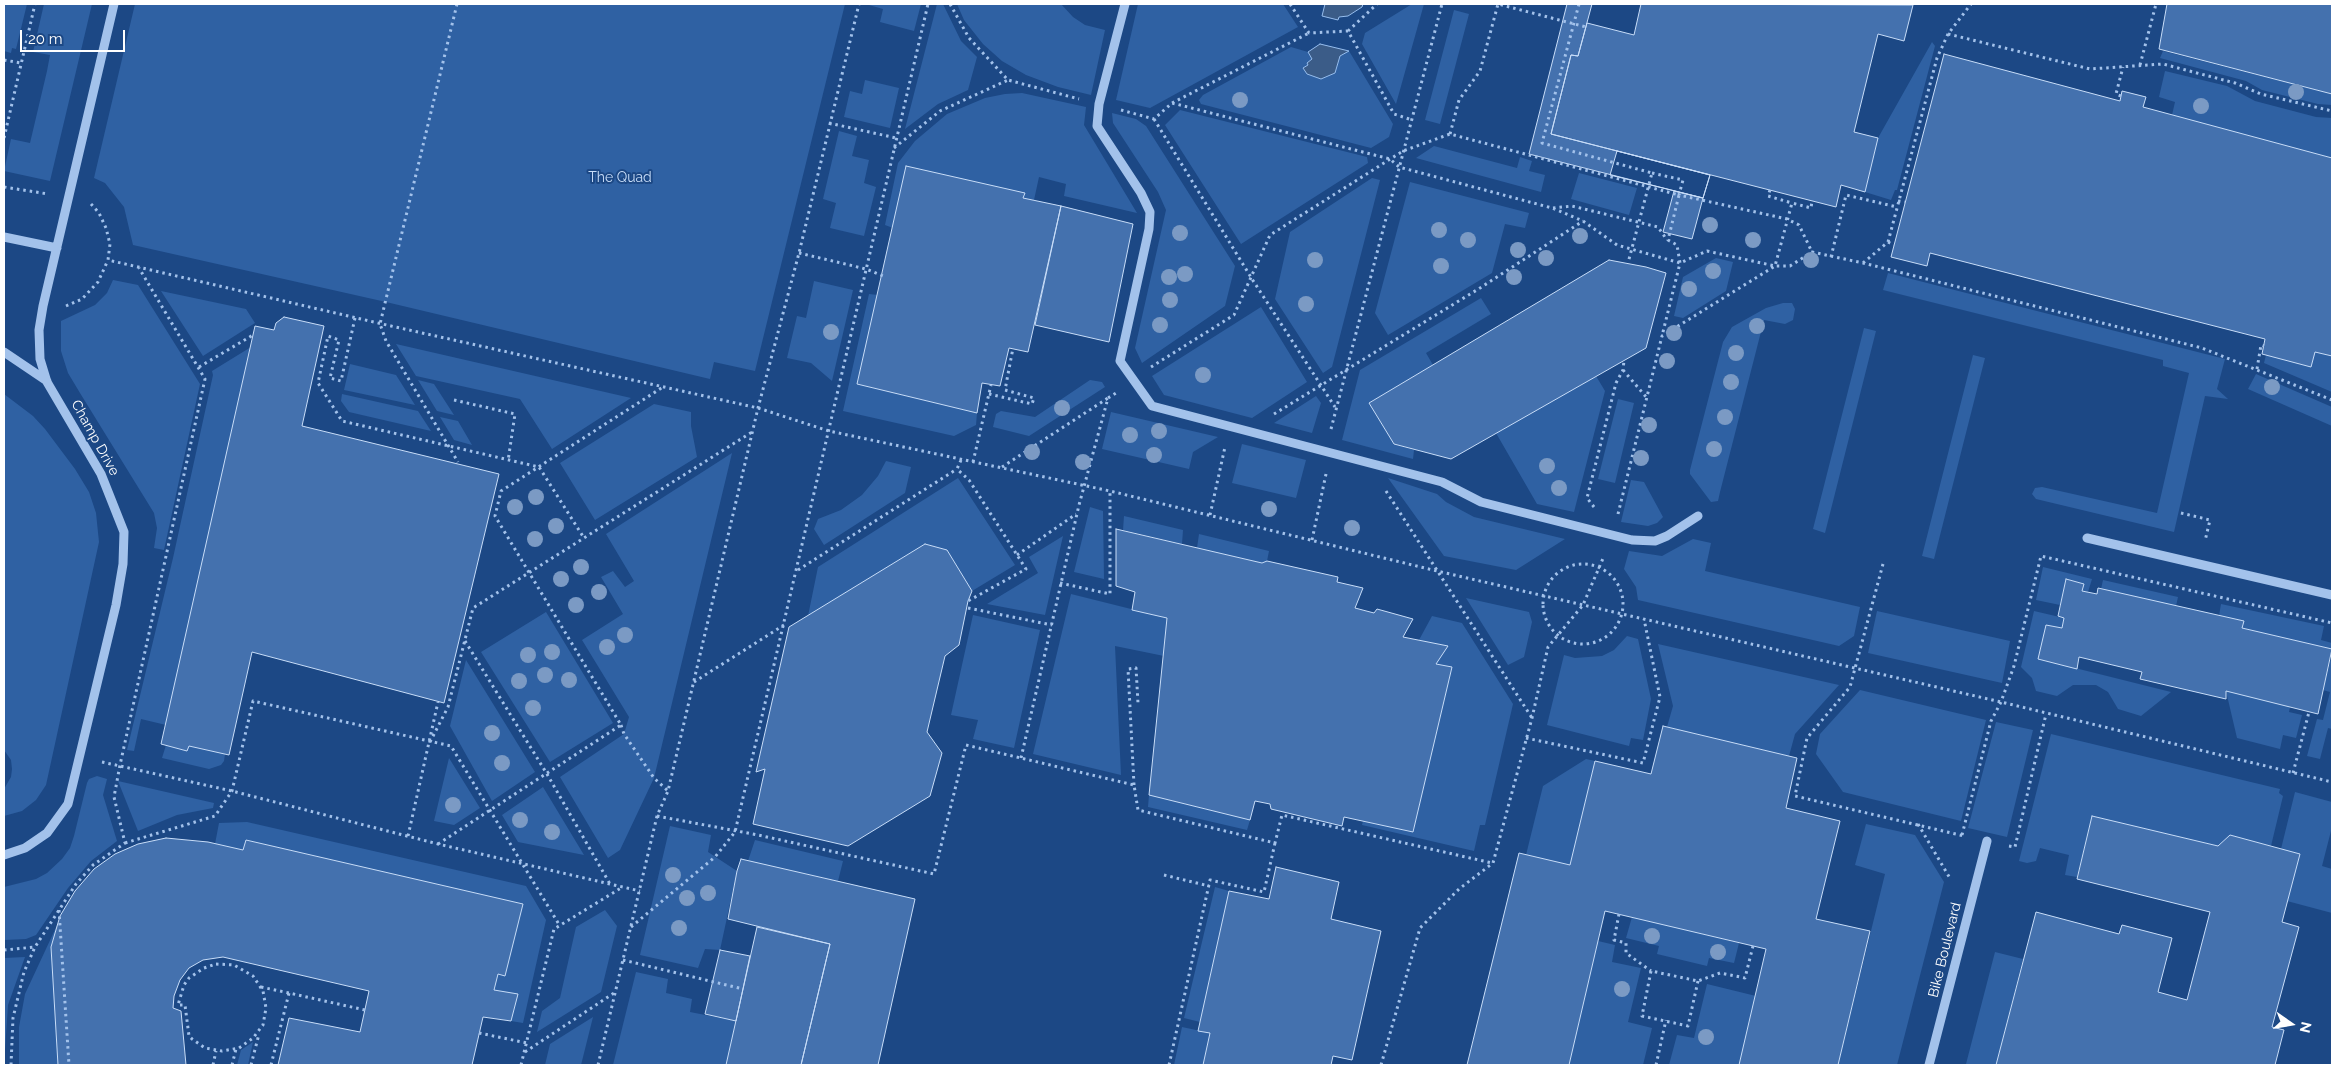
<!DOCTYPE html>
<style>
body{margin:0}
#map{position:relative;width:2336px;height:1069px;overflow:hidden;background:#1c4885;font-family:Raleway,sans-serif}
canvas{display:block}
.frame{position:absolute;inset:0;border:5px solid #fff;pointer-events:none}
.north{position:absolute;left:2266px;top:999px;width:50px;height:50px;-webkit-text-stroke:4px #1c4885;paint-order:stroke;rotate:103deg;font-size:14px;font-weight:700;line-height:20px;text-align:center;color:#fff}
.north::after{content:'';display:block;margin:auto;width:18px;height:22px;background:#fff;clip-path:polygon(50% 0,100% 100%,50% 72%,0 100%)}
.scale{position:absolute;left:20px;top:30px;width:105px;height:22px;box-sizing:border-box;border:2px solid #fff;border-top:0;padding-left:6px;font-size:15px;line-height:18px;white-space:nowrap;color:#fff;-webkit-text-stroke:4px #1c4885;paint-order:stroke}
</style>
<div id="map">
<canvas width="2336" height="1069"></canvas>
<div class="frame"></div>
<div class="north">N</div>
<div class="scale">20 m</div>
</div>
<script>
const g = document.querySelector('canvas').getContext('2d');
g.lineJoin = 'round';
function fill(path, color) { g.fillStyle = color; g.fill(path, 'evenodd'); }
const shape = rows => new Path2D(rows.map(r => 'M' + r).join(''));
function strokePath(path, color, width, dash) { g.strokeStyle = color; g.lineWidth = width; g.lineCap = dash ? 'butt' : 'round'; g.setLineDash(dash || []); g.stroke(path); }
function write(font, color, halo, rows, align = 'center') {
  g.font = font + ' Raleway,sans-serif'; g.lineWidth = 4; g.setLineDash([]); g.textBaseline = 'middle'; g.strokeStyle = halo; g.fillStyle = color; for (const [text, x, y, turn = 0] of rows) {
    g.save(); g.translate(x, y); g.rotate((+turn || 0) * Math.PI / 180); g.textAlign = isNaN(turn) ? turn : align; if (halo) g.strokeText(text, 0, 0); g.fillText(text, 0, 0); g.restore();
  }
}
fill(shape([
 [4,4,27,4,16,49,12,48,11,53,4,51],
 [44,4,92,4,50,181,4,171,11,139,30,143,47,71,50,55,33,52],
 [135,4,845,4,755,371,714,362,710,379,386,302,133,245,124,207,105,183,94,178],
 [870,4,921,4,914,31,880,22,883,9,869,5],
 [937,4,943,4,961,41,977,57,968,90,938,104,905,129],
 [957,4,1061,4,1073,17,1085,25,1105,30,1091,95,1058,87,1026,75,1002,61,983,44,964,20],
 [1138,4,1283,4,1298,27,1150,108,1116,100],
 [1412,4,1424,4,1396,104,1362,44,1365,33],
 [1454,10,1469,14,1440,124,1425,120],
 [1932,42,1935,46,1897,190,1895,190,1891,200,1865,192,1878,138],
 [1320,44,1349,51,1393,124,1389,137,1371,148,1201,104,1199,100,1203,95,1291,47,1308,52],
 [2163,51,2332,94,2332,105,2318,104,2262,90,2246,81,2160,58],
 [2165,71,2227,86,2255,101,2316,117,2332,118,2332,158,2172,115,2175,102,2159,97],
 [865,80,899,88,890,128,844,117,850,91,862,94],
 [1022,93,1086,107,1084,125,1137,213,1064,196,1066,184,1039,177,1034,200,1023,198,893,228,885,225,898,163,915,141,947,114,985,98,1005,94],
 [1180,110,1367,157,1368,163,1241,244,1165,125],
 [1112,113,1136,119,1146,126,1235,266,1225,306,1142,363,1135,348,1166,210,1158,192,1113,123],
 [839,131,857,136,852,156,869,160,864,183,876,187,864,236,830,228,836,203,823,199],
 [1434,146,1517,168,1520,157,1532,161,1529,171,1545,175,1541,192,1416,158],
 [1579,173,1637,188,1629,215,1571,199],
 [1372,178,1380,180,1332,367,1323,373,1275,299,1290,232],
 [1410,182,1529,213,1525,228,1505,224,1492,273,1388,335,1375,313],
 [1716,258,1733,262,1726,291,1683,318,1674,316,1683,277],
 [1888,273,2225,359,2217,389,2228,399,2205,396,2174,532,2036,499,2032,494,2035,488,2042,487,2157,513,2189,373,2163,366,2163,360,1883,290],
 [113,280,138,285,200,384,164,550,154,548,157,528,154,513,80,393,68,373,61,351,61,321,95,305,107,293],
 [814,281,853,290,832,381,811,363,787,358,797,316,806,318],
 [161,291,246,309,255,323,203,356],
 [869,294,878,295,857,384,977,413,976,425,954,436,843,411],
 [1481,298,1491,314,1426,353,1433,365,1369,403,1394,444,1414,450,1413,459,1342,440,1360,370],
 [1783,303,1792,303,1795,309,1793,320,1785,324,1764,320,1720,492,1718,501,1711,502,1690,474,1690,470,1723,342,1732,327,1766,308],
 [1261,307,1307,382,1252,418,1164,395,1152,376],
 [1864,328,1876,331,1825,533,1813,529],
 [396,344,631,398,552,449,520,399,416,376],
 [251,347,166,725,141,719,134,751,127,750,173,558,213,375,212,371],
 [2315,352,2332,356,2332,392,2264,363,2266,355,2311,366],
 [1973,355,1985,358,1934,559,1922,556],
 [350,364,396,375,415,405,344,390],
 [2256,374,2332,407,2332,426,2248,389],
 [1596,376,1605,391,1574,512,1537,504,1496,433],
 [418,380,434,384,454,415,437,411],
 [1090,380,1102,382,1105,387,1029,436,993,427,996,414,1001,411,1035,417],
 [4,394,33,416,45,429,75,469,89,492,96,513,99,542,46,785,36,800,22,811,4,816,4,789,11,777,12,769,11,760,4,750],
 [342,394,418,411,431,431,349,412,341,401],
 [1316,396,1321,403,1312,433,1274,423],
 [1618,399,1634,403,1615,483,1598,479],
 [654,404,691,412,691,426,697,457,595,520,560,463],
 [1111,412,1218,437,1193,452,1189,469,1102,449],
 [440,417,458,421,472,445,454,440],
 [1242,444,1306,460,1296,498,1232,483],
 [732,453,654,778,620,850,608,858,560,777,624,734,629,717,582,640,623,614,601,577,613,571,625,587,634,581,606,534],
 [886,461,911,467,905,493,824,545,814,529,818,519,841,510,862,495,878,476],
 [958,478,1015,565,972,591,947,550,925,544,808,616,818,567],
 [1388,478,1437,494,1446,502,1474,517,1565,539,1516,570,1444,556],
 [1631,480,1644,482,1663,517,1657,523,1648,526,1621,522],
 [1090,507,1103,511,1104,579,1074,572],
 [1124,516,1183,530,1182,544,1123,530],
 [1199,534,1269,551,1267,561,1262,563,1197,548],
 [1063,536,1045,615,987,604,1038,573,1029,557],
 [1693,539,1711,543,1705,571,1860,607,1854,636,1839,646,1638,600,1636,587,1624,569,1629,551,1662,556],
 [2043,567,2092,579,2088,592,2082,591,2084,584,2066,579,2060,605,2036,600],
 [2103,580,2178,597,2176,606,2101,589],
 [1071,594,1167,618,1164,656,1115,646,1121,775,1033,754],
 [1466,598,1529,612,1532,622,1524,657,1508,665],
 [2221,604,2324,626,2321,640,2332,643,2332,649,2242,628,2244,621,2219,616],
 [1877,611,2010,641,2002,683,1868,653],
 [2034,611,2064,618,2062,628,2046,625,2039,659,2171,692,2141,716,2118,709,2108,692,2096,685,2073,685,2057,696,2036,691,2032,678,2021,667],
 [546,612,613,723,550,762,481,652],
 [973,615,1040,630,1014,748,973,739,978,720,951,715],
 [1432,616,1462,623,1513,704,1485,825,1480,825,1474,851,1362,825,1363,821,1413,832,1452,667,1436,664,1419,640],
 [1627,636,1638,639,1651,699,1643,740,1631,738,1629,746,1547,725,1564,655,1575,658,1602,656,1614,650],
 [1658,644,1839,685,1795,734,1789,756,1667,727,1673,706],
 [2332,654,2332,729,2328,728,2320,759,2307,756,2317,719,2323,720,2330,692,2323,690],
 [466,660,535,772,492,801,450,726],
 [1860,690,1986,720,1961,821,1843,792,1816,754,1820,734],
 [2226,691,2290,707,2289,712,2302,715,2296,738,2283,735,2280,749,2237,738],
 [1996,722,2033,730,2007,837,1968,828],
 [2051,734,2280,789,2279,793,2283,796,2271,846,2230,835,2218,846,2092,816,2077,877,2065,875,2069,855,2040,848,2036,861,2027,863,2019,861],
 [166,745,186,751,189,746,225,754,224,761,221,765,209,769,162,758],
 [449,758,480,808,454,825,434,821],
 [1586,759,1595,761,1570,865,1526,855,1543,786],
 [97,776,107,779,103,795,117,841,91,861,68,888,36,935,26,939,4,940,4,887,36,879,47,873,62,859,70,848,74,836,87,783,89,779],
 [118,781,214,803,213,808,177,815,138,831],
 [543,787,584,855,518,842,502,815],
 [2295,792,2332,802,2332,827,2322,866,2332,869,2332,913,2287,901,2300,854,2281,849],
 [1149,795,1250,820,1247,830,1148,807],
 [247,822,526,886,546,920,523,1023,511,1021,517,994,494,990,498,974,505,976,523,904,246,840,243,850,215,844,219,823],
 [1866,824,1915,835,1944,882,1897,1065,1838,1065,1885,874,1855,865],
 [670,826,711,835,708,852,737,871,720,950,705,949,698,968,640,955],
 [755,840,843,861,838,881,748,861],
 [1215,887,1229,891,1200,1022,1184,1018],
 [605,910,617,926,601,992,537,1032,542,1011,560,998,576,927],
 [1632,917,1739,943,1734,963,1709,958,1707,966,1657,954,1659,946,1626,938],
 [59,921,51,947,58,1065,19,1065,19,1027,25,994],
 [1598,941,1615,945,1612,962,1641,968,1628,1022,1652,1028,1643,1065,1569,1065],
 [1995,952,2023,959,1996,1065,1972,1065,1966,1064],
 [25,957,8,1005,4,1065,4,958],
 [636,972,668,979,666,993,692,999,690,1012,736,1021,726,1065,613,1065],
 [1707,984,1756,996,1739,1065,1669,1065,1677,1035,1694,1038],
 [593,1017,581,1065,545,1065,550,1044],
 [1182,1027,1210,1033,1203,1065,1174,1065],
 [253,1042,248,1065,237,1065,241,1050]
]), '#2f61a3');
const water = shape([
 [1325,4,1363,4,1362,7,1348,16,1339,17,1338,20,1322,16,1325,4],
 [1320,44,1349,51,1340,56,1335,73,1321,79,1307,74,1303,68,1308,65,1307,63,1312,59,1308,52,1320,44]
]);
fill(water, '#3b5c88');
strokePath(water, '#96bded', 1);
const building = shape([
 [1567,4,1592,4,1578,56,1571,55,1551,134,1710,175,1703,198,1529,154,1567,4],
 [1641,4,1913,5,1904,41,1878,34,1854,132,1878,138,1865,192,1841,185,1836,207,1551,134,1571,55,1578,56,1587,23,1634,35,1641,4],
 [2167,4,2332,4,2332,94,2159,49,2167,4],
 [1944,54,2120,101,2122,91,2146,97,2143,107,2332,158,2332,356,2315,352,2311,367,2262,354,2265,339,1930,253,1927,266,1891,257,1944,54],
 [1617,151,1710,175,1703,198,1610,175,1617,151],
 [906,166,1025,193,1023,198,1061,206,1028,352,1009,348,1000,386,982,383,977,413,857,384,906,166],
 [1674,191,1703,198,1692,239,1663,232,1674,191],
 [1061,206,1133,224,1109,342,1035,325,1061,206],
 [1609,260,1646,267,1666,273,1646,348,1451,459,1394,444,1369,403,1609,260],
 [284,317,324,326,302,426,499,474,444,703,252,652,229,755,189,746,187,751,161,744,255,326,274,330,276,323,284,317],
 [1116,529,1262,563,1267,561,1338,577,1337,582,1363,588,1355,608,1374,613,1377,609,1413,619,1403,637,1448,646,1436,664,1452,667,1413,832,1344,817,1342,826,1271,809,1270,804,1255,801,1250,820,1149,795,1167,618,1132,610,1135,592,1116,586,1116,529],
 [925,544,947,550,972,591,968,601,959,645,945,656,927,732,942,753,930,796,848,846,753,824,765,769,756,772,789,627,925,544],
 [2066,579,2084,584,2082,591,2097,594,2098,588,2244,621,2242,628,2332,649,2318,714,2226,691,2226,699,2140,679,2142,672,2079,657,2077,669,2038,659,2046,625,2062,628,2064,618,2058,616,2066,579],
 [1663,726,1797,758,1786,808,1840,821,1816,919,1870,931,1838,1065,1739,1065,1766,949,1605,911,1569,1065,1467,1065,1519,853,1570,865,1595,761,1651,774,1663,726],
 [2092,816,2218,846,2230,835,2300,854,2282,922,2299,927,2272,1027,2284,1030,2275,1065,1996,1065,2036,912,2119,934,2122,925,2172,938,2158,992,2187,1000,2210,912,2077,879,2092,816],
 [166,838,208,842,243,850,246,840,523,904,505,976,498,974,494,990,518,994,511,1021,483,1017,472,1065,278,1065,289,1018,360,1032,369,991,223,957,203,960,189,968,180,980,174,996,173,1008,181,1011,186,1065,58,1065,51,947,60,916,75,891,94,869,115,854,138,844,166,838],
 [741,859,915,899,878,1065,801,1065,830,944,728,919,737,871,741,859],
 [1276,867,1339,882,1331,919,1381,931,1352,1060,1333,1056,1331,1065,1203,1065,1210,1033,1198,1031,1229,891,1269,899,1276,867],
 [757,927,830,944,801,1065,726,1065,757,927],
 [720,950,750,956,736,1021,705,1014,720,950]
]);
fill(building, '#4471ae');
strokePath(building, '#c8ddf8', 1);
strokePath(shape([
 [457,4,380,324,386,341,458,462],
 [950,4,969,38,1008,80,1079,99],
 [1290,4,1309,33,1348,31,1394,114,1412,120],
 [1348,31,1377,4],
 [1948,34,2090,69,2163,64,2235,83,2261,94,2332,111],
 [4,60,21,63],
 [2140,65,2156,4],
 [2121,96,2116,94,2123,67],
 [1172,103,1309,33],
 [1121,110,1154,119,1172,103,1390,159,1399,167,1552,208,1583,221,1617,245,1680,263,1707,251,1775,266,1790,266,1812,252,1863,263,2202,348,2332,400],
 [1154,119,1252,279,1335,407],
 [829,123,896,138],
 [1450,134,1459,100,1480,71,1498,4,1586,27],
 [4,138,35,4],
 [894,148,940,111,1008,80],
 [1652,173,1683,180,1679,195,1787,219,1799,225,1812,252],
 [4,187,48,194],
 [1770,190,1768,196,1792,203],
 [1898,201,1905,202],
 [91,204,99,213,106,228,110,244,108,260,391,326,758,408,829,431,1110,491,1437,571,2001,702,2332,782],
 [1553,208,1572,206,1658,227,1667,240],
 [1888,242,1894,245],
 [799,253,866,269,883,276],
 [1831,257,1846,195,1897,207],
 [1863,263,1888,242,1937,58,1948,34,1971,4],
 [66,306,82,299,98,282,108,260],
 [355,318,341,381,330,378,339,340,328,336,318,383,342,421,539,467,584,538],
 [199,367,253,335],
 [1151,367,1234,315,1270,235,1403,151,1450,134,1679,195,1668,240,1677,245,1680,263,1662,336],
 [2257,369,2261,345,2264,346],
 [1623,370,1647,398],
 [989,394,1032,404,1034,398,1005,390,1013,348],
 [454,400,515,414,508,461],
 [1274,414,1480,288,1583,221],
 [1331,429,1442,4],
 [961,460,957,469,969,480,1026,569,968,601],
 [973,462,991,385],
 [1002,467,1108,398],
 [1386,491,1532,718],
 [1594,507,1587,498,1616,383,1623,370,1624,360],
 [2181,513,2210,520,2205,541],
 [1618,514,1662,336,1775,266,1792,203,1811,208,1812,201],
 [1210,515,1225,447],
 [1312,540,1326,474],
 [1017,555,1076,514],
 [1883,564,1850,687,1807,738,1795,796,1964,836],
 '1543 604a40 40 0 1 1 80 0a40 40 0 1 1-80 0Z',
 [798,570,957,469],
 [1060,583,1110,594,1110,491],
 [968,608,1052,625],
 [465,641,547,774,610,884],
 [694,682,784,625],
 [621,725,624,734,654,778,668,791],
 [1526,738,1643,763,1660,697,1644,619],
 [430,742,448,707,473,608,752,432],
 [1021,758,1079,505,1108,398,1116,393],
 [102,762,232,791,438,844,640,891],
 [2293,773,2309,712],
 [1134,785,1128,669,1136,668,1138,703],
 [657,816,758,835,934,874,966,745,1134,785,1138,810,1275,843,1282,815,1492,863],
 [1918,824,1951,880],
 [1962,835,1991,721,2001,702,2014,666,2041,556,2332,623],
 [408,836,438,702],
 [125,843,215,816,232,791,253,701,451,746,560,926],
 [438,844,621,725,495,516,501,491,663,387],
 [2009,846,2015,847,2046,714],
 [1164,875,1209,886],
 [59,910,69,1065],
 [1619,914,1614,940,1626,943,1626,953,1651,971],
 [631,927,715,857,735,832,928,4],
 [4,950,35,947],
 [623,960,743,989],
 [216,964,234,965,253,976,263,991,266,1008,263,1025,253,1038,239,1048,222,1051,205,1048,192,1039,189,1036,185,1005,178,1005,184,985,189,978,204,968,216,964],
 [1698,981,1688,1026,1642,1016,1651,971,1698,981,1720,973,1745,978,1753,946],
 [261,987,289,993],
 [479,1033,527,1043],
 [525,1052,617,991],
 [11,1065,13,1018,24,972,35,947,76,884,93,865,125,843,114,797,120,765,205,379,139,268],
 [213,1065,216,1051],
 [232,1065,236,1049],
 [251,1065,259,1034],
 [271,1065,289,993,365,1010],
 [521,1065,554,929,621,888],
 [598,1065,657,816,668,791,758,408,799,253,859,4],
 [1169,1065,1210,880,1264,892,1275,843],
 [1381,1065,1420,928,1459,889,1493,863,1532,718,1548,647,1583,605,1604,556],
 [1656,1065,1666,1020]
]), '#a3c2eb', 3, [2.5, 4]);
strokePath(shape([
 [1125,4,1099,104,1097,126,1141,193,1150,212,1149,229,1120,361,1152,406,1442,482,1481,502,1632,540,1655,541,1667,536,1698,516],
 [4,237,57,248],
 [4,352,47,381],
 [2087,538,2332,595],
 [4,855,25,848,47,833,68,804,116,605,123,564,124,532,101,474,47,382,40,359,39,330,43,306,114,4],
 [1929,1065,1987,841]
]), '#a3c2eb', 9);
strokePath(shape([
 [1579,4,1542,143,1652,173,1628,263]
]), '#a3c2eb', 3, [2.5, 4]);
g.fillStyle = '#7b9ac4';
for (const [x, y] of [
 [2296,92],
 [1240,100],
 [2201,106],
 [1710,225],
 [1439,230],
 [1180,233],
 [1580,236],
 [1468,240],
 [1753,240],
 [1518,250],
 [1546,258],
 [1315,260],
 [1811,260],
 [1441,266],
 [1713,271],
 [1185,274],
 [1169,277],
 [1514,277],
 [1689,289],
 [1170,300],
 [1306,304],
 [1160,325],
 [1757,326],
 [831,332],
 [1674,333],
 [1736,353],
 [1667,361],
 [1203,375],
 [1731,382],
 [2272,387],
 [1062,408],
 [1725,417],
 [1649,425],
 [1159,431],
 [1130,435],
 [1714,449],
 [1032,452],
 [1154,455],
 [1641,458],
 [1083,462],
 [1547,466],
 [1559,488],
 [536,497],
 [515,507],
 [1269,509],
 [556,526],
 [1352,528],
 [535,539],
 [581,567],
 [561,579],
 [599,592],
 [576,605],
 [625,635],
 [607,647],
 [552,652],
 [528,655],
 [545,675],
 [569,680],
 [519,681],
 [533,708],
 [492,733],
 [502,763],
 [453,805],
 [520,820],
 [552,832],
 [673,875],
 [708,893],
 [687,898],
 [679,928],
 [1652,936],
 [1718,952],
 [1622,989],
 [1706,1037]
]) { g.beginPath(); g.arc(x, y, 8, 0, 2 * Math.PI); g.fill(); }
write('14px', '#c8ddf8', '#1c4885', [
 ["The Quad",620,178]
]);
write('14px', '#fff', '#1c4885', [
 ["Champ Drive",95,438,61],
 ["Bike Boulevard",1945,950,-76]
]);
</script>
